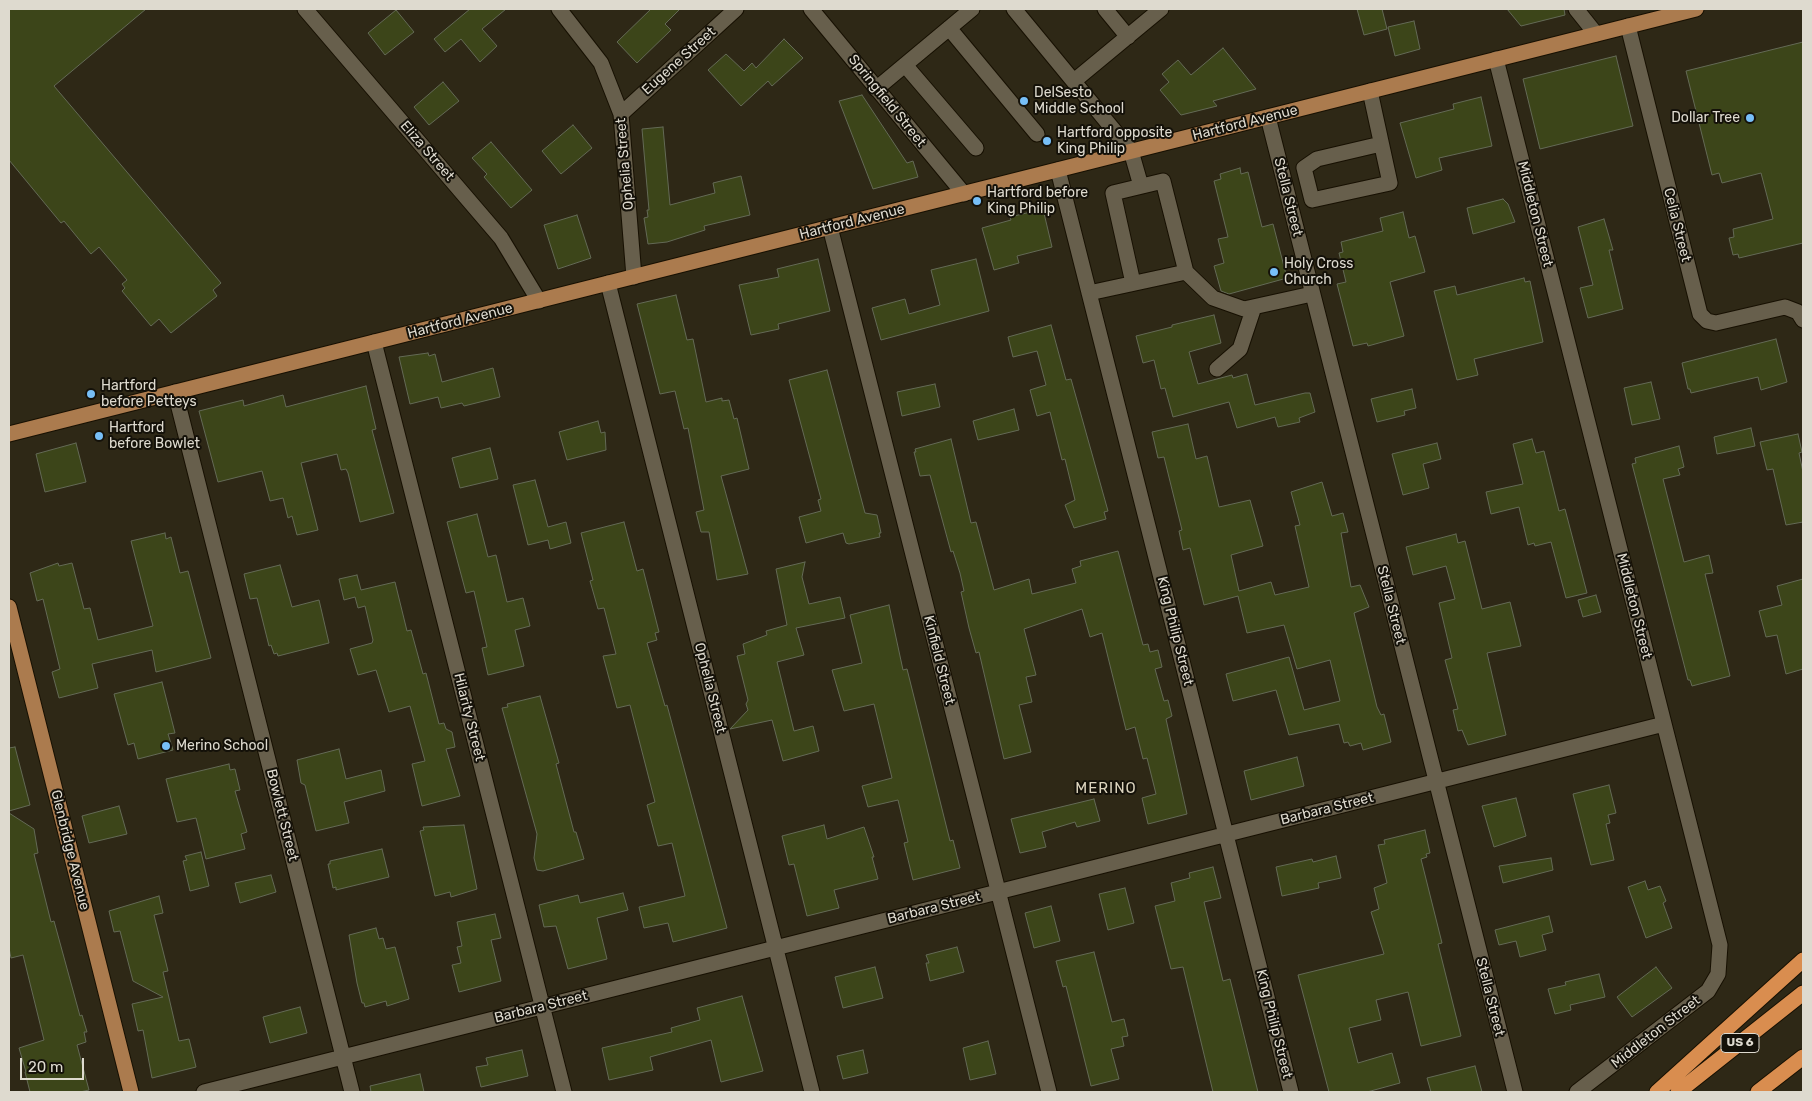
<!DOCTYPE html>
<style>
body{margin:0}
#map{position:relative;width:1812px;height:1101px;overflow:hidden;background:#2e2816;font-family:Rubik,sans-serif}
canvas{display:block}
.frame{position:absolute;inset:0;border:10px solid #dedacf;pointer-events:none}
.scale{position:absolute;left:20px;top:1058px;width:64px;height:22px;box-sizing:border-box;border:2px solid #dedacf;border-top:0;padding-left:6px;font-size:15px;line-height:18px;white-space:nowrap;color:#dedacf;-webkit-text-stroke:4px #141109;paint-order:stroke}
</style>
<div id="map">
<canvas width="1812" height="1101"></canvas>
<div class="frame"></div>
<div class="scale">20 m</div>
</div>
<script>
const g = document.querySelector('canvas').getContext('2d');
g.lineJoin = 'round';
function fill(path, color) { g.fillStyle = color; g.fill(path, 'evenodd'); }
const shape = rows => new Path2D(rows.map(r => 'M' + r).join(''));
function strokePath(path, color, width, dash) { g.strokeStyle = color; g.lineWidth = width; g.lineCap = dash ? 'butt' : 'round'; g.setLineDash(dash || []); g.stroke(path); }
function write(font, color, halo, rows, align = 'center') {
  g.font = font + ' Rubik,sans-serif'; g.lineWidth = 4; g.setLineDash([]); g.textBaseline = 'middle'; g.strokeStyle = halo; g.fillStyle = color; for (const [text, x, y, turn = 0] of rows) {
    g.save(); g.translate(x, y); g.rotate((+turn || 0) * Math.PI / 180); g.textAlign = isNaN(turn) ? turn : align; if (halo) g.strokeText(text, 0, 0); g.fillText(text, 0, 0); g.restore();
  }
}
const building = shape([
 [9,9,146,9,54,86,221,283,213,290,217,296,171,333,159,319,151,326,122,291,125,288,122,284,127,280,99,247,91,254,64,221,61,223,9,160,9,9],
 [470,9,506,9,482,29,497,46,480,62,461,39,445,52,434,39,470,9],
 [651,9,680,9,665,24,671,30,637,63,617,42,651,9],
 [1357,9,1382,9,1387,29,1364,35,1357,9],
 [1507,9,1564,9,1565,15,1521,26,1507,9],
 [396,10,414,32,385,55,368,33,396,10],
 [1414,21,1420,49,1395,56,1388,27,1414,21],
 [784,39,803,58,772,86,768,81,741,106,708,70,726,54,744,71,752,63,756,68,784,39],
 [1803,42,1803,243,1739,258,1738,254,1733,255,1729,238,1734,237,1733,229,1773,219,1761,173,1722,183,1719,173,1712,175,1686,71,1803,42],
 [1223,48,1256,89,1213,101,1217,106,1181,115,1160,90,1169,82,1162,74,1178,60,1191,75,1223,48],
 [1616,56,1633,126,1540,149,1523,79,1616,56],
 [443,82,459,101,429,125,414,107,443,82],
 [862,95,907,163,913,161,918,177,873,189,839,101,862,95],
 [1481,97,1492,146,1439,158,1442,170,1416,178,1400,123,1454,109,1453,104,1481,97],
 [573,125,592,148,561,174,542,151,573,125],
 [663,127,670,205,715,193,713,183,741,176,750,215,704,226,705,230,667,242,648,244,644,218,648,217,647,210,649,210,642,129,663,127],
 [491,142,532,190,511,208,484,177,487,174,472,158,491,142],
 [1240,168,1241,174,1248,172,1262,227,1273,224,1287,278,1229,294,1221,291,1214,266,1224,263,1218,239,1228,237,1214,181,1221,179,1220,174,1240,168],
 [1503,199,1508,204,1515,222,1473,234,1467,208,1503,199],
 [1043,209,1052,247,1017,256,1019,263,994,270,982,228,1011,220,1010,217,1043,209],
 [1403,212,1409,238,1415,236,1425,272,1390,282,1404,336,1368,346,1367,343,1353,346,1337,284,1346,282,1339,253,1343,252,1341,242,1383,231,1380,218,1403,212],
 [577,215,591,258,558,269,544,225,577,215],
 [1604,219,1613,250,1609,250,1623,309,1588,318,1580,288,1593,285,1578,227,1604,219],
 [818,259,830,311,778,324,779,329,751,335,739,285,779,277,777,269,818,259],
 [976,259,989,311,881,340,872,308,905,299,909,314,940,305,931,270,976,259],
 [1524,278,1525,282,1530,281,1543,342,1474,359,1478,375,1457,380,1434,291,1455,286,1457,295,1524,278],
 [676,295,687,340,693,339,706,402,722,398,722,401,729,400,734,419,737,418,749,469,721,476,748,574,717,580,709,532,701,532,696,512,704,510,688,428,684,429,675,391,660,394,637,304,676,295],
 [1214,315,1221,343,1189,352,1198,384,1232,375,1233,378,1247,374,1255,405,1305,393,1310,393,1315,412,1299,418,1300,422,1278,427,1275,417,1237,428,1229,402,1173,417,1165,388,1161,389,1154,360,1143,363,1136,336,1172,327,1172,325,1214,315],
 [1051,325,1066,380,1071,379,1108,511,1104,512,1106,519,1074,528,1065,505,1075,500,1065,459,1062,460,1050,412,1037,416,1030,390,1046,385,1037,351,1013,357,1008,337,1051,325],
 [1776,339,1787,382,1761,390,1758,377,1691,393,1690,389,1688,389,1682,363,1776,339],
 [428,353,429,356,435,354,442,382,493,368,500,397,464,406,462,403,441,408,438,397,410,404,399,357,428,353],
 [827,370,865,513,877,515,881,533,879,533,880,537,849,544,846,543,843,533,806,543,799,517,821,511,818,500,821,499,789,380,827,370],
 [1651,382,1660,419,1632,425,1624,388,1651,382],
 [935,384,940,407,902,416,897,392,935,384],
 [366,386,376,429,372,430,394,513,360,522,348,473,346,469,341,470,337,454,301,463,318,530,297,535,292,516,288,518,283,498,270,501,262,471,218,482,199,411,243,400,244,406,283,395,286,407,366,386],
 [1412,389,1416,408,1404,411,1405,415,1377,422,1371,399,1412,389],
 [1014,409,1019,430,978,440,973,421,1014,409],
 [598,421,601,433,605,432,606,450,567,460,559,432,598,421],
 [1188,424,1196,459,1207,456,1219,507,1250,500,1263,546,1231,555,1239,591,1271,582,1275,595,1309,587,1295,526,1300,525,1291,492,1322,482,1332,516,1343,513,1348,532,1341,533,1351,587,1360,585,1369,607,1354,613,1377,707,1381,715,1384,714,1391,742,1363,750,1361,743,1350,746,1348,742,1344,743,1339,724,1289,735,1276,690,1233,701,1226,674,1289,657,1304,710,1340,701,1330,660,1297,669,1284,625,1247,633,1238,596,1204,605,1190,548,1183,550,1179,531,1182,530,1164,457,1158,458,1152,432,1188,424],
 [1751,428,1755,446,1717,454,1714,437,1751,428],
 [1798,434,1802,452,1799,453,1803,472,1803,522,1786,525,1773,469,1767,470,1760,442,1798,434],
 [951,439,971,523,976,522,994,590,1029,579,1032,594,1076,583,1072,569,1081,566,1080,561,1118,551,1143,645,1148,644,1150,652,1158,650,1162,667,1155,669,1164,701,1168,700,1172,716,1166,719,1187,814,1148,824,1142,798,1156,794,1147,758,1143,759,1135,727,1126,730,1102,633,1090,637,1082,609,1024,629,1036,675,1026,677,1032,702,1019,705,1031,752,1004,759,979,652,976,653,969,628,961,592,964,591,960,573,953,551,951,552,930,475,920,476,914,452,916,452,915,449,951,439],
 [1532,439,1536,453,1544,451,1559,511,1565,509,1587,593,1566,598,1551,542,1535,546,1534,543,1528,545,1519,507,1491,514,1486,492,1523,484,1513,444,1532,439],
 [76,443,86,482,45,492,36,454,76,443],
 [1437,443,1441,459,1423,464,1429,488,1403,495,1392,454,1437,443],
 [1679,446,1684,467,1678,469,1680,475,1663,479,1684,562,1709,555,1713,573,1705,574,1730,676,1692,686,1690,680,1688,680,1632,464,1636,463,1635,458,1679,446],
 [490,448,498,479,460,488,452,458,490,448],
 [535,480,548,527,566,522,571,543,550,549,548,540,528,545,513,485,535,480],
 [477,514,488,557,496,555,507,602,523,598,530,626,515,630,524,666,488,675,482,648,487,647,474,591,466,593,447,522,477,514],
 [624,522,637,571,643,569,659,632,655,633,657,640,647,643,665,706,667,705,727,928,673,942,668,923,644,928,639,907,685,896,672,843,658,846,647,805,655,802,630,705,617,708,603,656,616,654,604,608,598,609,590,581,593,580,581,533,624,522],
 [165,533,166,539,171,537,180,573,188,571,211,658,156,672,152,650,92,664,98,688,59,698,52,672,60,669,43,599,37,601,30,573,58,563,59,566,72,563,84,609,90,608,98,640,153,626,131,541,165,533],
 [1456,534,1458,543,1465,541,1482,609,1510,602,1521,646,1487,653,1506,735,1468,745,1462,730,1458,731,1453,710,1458,709,1445,660,1452,658,1439,603,1455,599,1446,566,1413,575,1406,547,1456,534],
 [805,562,802,577,809,604,840,597,845,618,796,628,804,655,777,662,794,731,813,726,819,751,783,761,772,720,730,729,748,710,746,704,748,700,737,656,745,654,743,644,767,635,766,631,787,625,776,569,805,562],
 [280,565,292,607,319,600,329,643,278,656,277,653,274,654,271,645,269,646,257,598,250,599,244,574,280,565],
 [357,575,361,590,395,582,407,631,411,630,423,674,426,673,439,724,444,723,446,729,452,732,455,747,446,749,460,796,422,806,412,764,425,761,410,706,389,712,376,670,358,675,350,649,372,643,373,640,365,606,358,608,355,597,344,600,339,579,357,575],
 [1803,579,1803,669,1786,674,1777,635,1766,637,1759,611,1782,605,1777,586,1803,579],
 [1596,595,1601,612,1583,617,1578,600,1596,595],
 [889,605,903,670,907,669,950,841,953,840,960,868,913,880,904,843,908,842,898,800,868,807,862,786,892,778,874,704,844,711,832,670,862,663,850,615,889,605],
 [162,682,175,733,168,734,173,750,138,759,134,743,128,745,114,694,162,682],
 [540,696,559,763,556,764,574,832,576,832,584,859,543,871,537,870,534,858,537,834,502,708,508,707,507,704,540,696],
 [15,747,30,805,9,811,9,748,15,747],
 [339,749,346,779,381,770,385,791,344,802,349,823,316,831,305,785,301,783,297,760,339,749],
 [1297,757,1304,786,1251,800,1244,771,1297,757],
 [229,764,230,770,235,769,240,790,235,791,247,832,241,834,245,849,206,859,196,818,177,822,166,779,229,764],
 [1609,785,1616,813,1608,815,1610,823,1606,824,1614,860,1591,865,1573,794,1609,785],
 [1516,798,1526,836,1494,847,1482,806,1516,798],
 [1094,799,1100,821,1077,827,1075,822,1042,832,1046,847,1020,853,1011,819,1094,799],
 [119,806,127,834,89,843,82,816,119,806],
 [9,813,34,829,38,853,34,854,51,922,54,921,80,1016,82,1015,87,1032,84,1032,86,1042,77,1045,89,1090,80,1092,30,1092,25,1072,26,1072,19,1048,44,1040,23,955,11,958,9,948,9,813],
 [464,825,477,889,451,897,450,892,435,896,420,831,424,830,423,827,464,825],
 [824,825,827,839,864,827,874,857,872,857,878,879,834,890,839,908,807,916,794,864,789,865,782,836,824,825],
 [1425,830,1430,853,1426,854,1427,857,1421,859,1442,943,1438,944,1461,1036,1421,1046,1408,992,1376,1000,1381,1020,1349,1028,1358,1063,1392,1053,1400,1083,1367,1092,1329,1092,1298,975,1384,954,1371,912,1379,909,1374,888,1387,883,1378,845,1385,844,1384,840,1425,830],
 [382,849,389,877,336,890,336,887,333,888,328,864,330,864,330,861,382,849],
 [201,852,209,886,190,891,183,861,187,860,185,856,201,852],
 [1336,856,1341,878,1318,883,1319,888,1282,896,1276,867,1312,859,1313,862,1336,856],
 [1551,858,1553,870,1503,883,1499,866,1551,858],
 [1213,867,1221,898,1204,902,1223,981,1230,979,1258,1092,1213,1092,1183,967,1171,969,1155,906,1175,901,1171,883,1190,878,1189,873,1213,867],
 [271,875,276,892,240,903,235,883,271,875],
 [1645,881,1648,890,1660,886,1666,901,1663,903,1672,928,1646,938,1628,887,1645,881],
 [1125,888,1134,923,1108,930,1099,894,1125,888],
 [623,893,628,910,597,918,607,959,568,969,556,926,544,927,539,905,578,895,580,903,623,893],
 [159,896,163,913,154,915,168,971,163,972,179,1041,189,1039,196,1067,152,1078,143,1030,138,1031,132,1004,163,997,133,981,120,931,114,932,109,911,159,896],
 [1051,906,1060,941,1034,948,1025,913,1051,906],
 [495,914,501,938,491,940,501,981,459,992,452,965,461,963,457,947,462,946,457,922,495,914],
 [1549,916,1553,932,1542,935,1546,950,1520,957,1516,941,1499,945,1495,930,1549,916],
 [376,928,379,939,383,938,386,949,395,947,409,999,387,1006,386,1001,365,1007,364,1003,362,1003,357,983,349,935,376,928],
 [957,947,964,972,930,981,926,963,929,963,926,955,957,947],
 [1094,952,1112,1022,1124,1019,1128,1036,1122,1037,1124,1046,1111,1049,1119,1079,1091,1086,1066,986,1063,987,1056,961,1094,952],
 [875,967,883,998,843,1008,835,977,875,967],
 [1656,967,1672,988,1632,1017,1617,997,1656,967],
 [1599,974,1605,997,1570,1005,1571,1010,1555,1014,1548,989,1566,985,1565,982,1599,974],
 [742,996,763,1071,721,1082,711,1040,650,1057,653,1070,609,1080,602,1048,672,1032,671,1028,700,1020,697,1008,742,996],
 [300,1007,307,1033,270,1043,263,1017,300,1007],
 [988,1041,996,1074,970,1080,963,1048,988,1041],
 [522,1050,528,1076,481,1087,476,1067,488,1065,486,1058,522,1050],
 [863,1050,868,1073,843,1079,837,1056,863,1050],
 [1475,1066,1482,1092,1431,1092,1427,1078,1475,1066],
 [420,1074,424,1092,371,1092,370,1086,420,1074]
]);
fill(building, '#3c4519');
strokePath(building, '#646a56', 1);
const minor = shape([
 [305,9,501,238,539,301],
 [559,9,601,63,621,114,634,277],
 [811,9,964,194],
 [1014,9,1131,151,1141,186],
 [1105,9,1128,37],
 [1576,9,1596,34],
 [1628,26,1700,314,1707,321,1716,323,1785,307,1798,312,1803,320],
 [949,28,1037,134],
 [1496,59,1720,945,1718,974,1708,991,1577,1092],
 [905,65,976,148],
 [1074,81,1161,9],
 [876,89,972,9],
 [1370,91,1390,183,1312,200,1304,168,1317,159,1381,144],
 [621,114,736,9],
 [1268,117,1515,1092],
 [1058,170,1291,1092],
 [830,227,1049,1092],
 [1186,272,1213,298,1244,309,1312,294],
 [608,283,812,1092],
 [1089,293,1186,272,1163,181,1113,193,1133,283],
 [374,342,564,1092],
 [1217,369,1240,349,1254,307],
 [175,392,352,1092],
 [204,1092,1664,724]
]);
const major = shape([
 [9,434,1696,9],
 [9,607,131,1092]
]);
const highway = shape([
 [1657,1092,1803,960],
 [1678,1092,1803,993],
 [1758,1092,1803,1057]
]);
strokePath(minor, '#171002', 17);
strokePath(major, '#171002', 17);
strokePath(highway, '#171002', 17);
strokePath(minor, '#675f4c', 15);
strokePath(major, '#ab7b4e', 15);
strokePath(highway, '#d98d4f', 15);
for (const [x, y, r, color] of [
 [1024,101,5,"#77bff7"],
 [1750,118,5,"#77bff7"],
 [1047,141,5,"#77bff7"],
 [977,201,5,"#77bff7"],
 [1274,272,5,"#77bff7"],
 [91,394,5,"#77bff7"],
 [99,436,5,"#77bff7"],
 [166,746,5,"#77bff7"]
]) { const dot = new Path2D(); dot.arc(x, y, r, 0, 2 * Math.PI); g.fillStyle = color; g.fill(dot); strokePath(dot, '#141109', 2); }
for (const [x, y, w] of [
 [1740,1043,38]
]) { const box = new Path2D(); box.roundRect(x - w / 2, y - 9.5, w, 19, 4); g.fillStyle = '#141109'; g.fill(box); strokePath(box, '#dedacf', 1); }
write('bold 12px', '#dedacf', null, [
 ["US 6",1740,1043]
]);
write('14px', '#dedacf', '#141109', [
 ["Eugene Street",679,61,-42],
 ["Springfield Street",887,101,51],
 ["Hartford Avenue",1245,123,-14],
 ["Eliza Street",427,151,49],
 ["Ophelia Street",625,164,-95],
 ["Stella Street",1288,197,76],
 ["Middleton Street",1535,214,76],
 ["Hartford Avenue",852,222,-14],
 ["Celia Street",1677,225,76],
 ["Hartford Avenue",460,321,-14],
 ["Stella Street",1391,605,76],
 ["Middleton Street",1634,606,76],
 ["King Philip Street",1175,631,76],
 ["Kinfield Street",939,660,76],
 ["Ophelia Street",710,688,76],
 ["Hilarity Street",469,717,76],
 ["Barbara Street",1327,809,-14],
 ["Bowlett Street",282,815,76],
 ["Glenbridge Avenue",70,850,76],
 ["Barbara Street",934,908,-14],
 ["Stella Street",1490,997,76],
 ["Barbara Street",541,1007,-14],
 ["King Philip Street",1274,1024,76],
 ["Middleton Street",1656,1032,-38]
]);
write('14px', '#dedacf', '#141109', [
 ["DelSesto",1034,93],
 ["Middle School",1034,109],
 ["Dollar Tree",1740,118,"right"],
 ["Hartford opposite",1057,133],
 ["King Philip",1057,149],
 ["Hartford before",987,193],
 ["King Philip",987,209],
 ["Holy Cross",1284,264],
 ["Church",1284,280],
 ["Hartford",101,386],
 ["before Petteys",101,402],
 ["Hartford",109,428],
 ["before Bowlet",109,444],
 ["Merino School",176,746]
], 'left');
g.letterSpacing = '1px';
write('15px', '#dbd3bd', '#141109', [
 ["MERINO",1106,789]
]);
g.letterSpacing = '0px';
</script>
